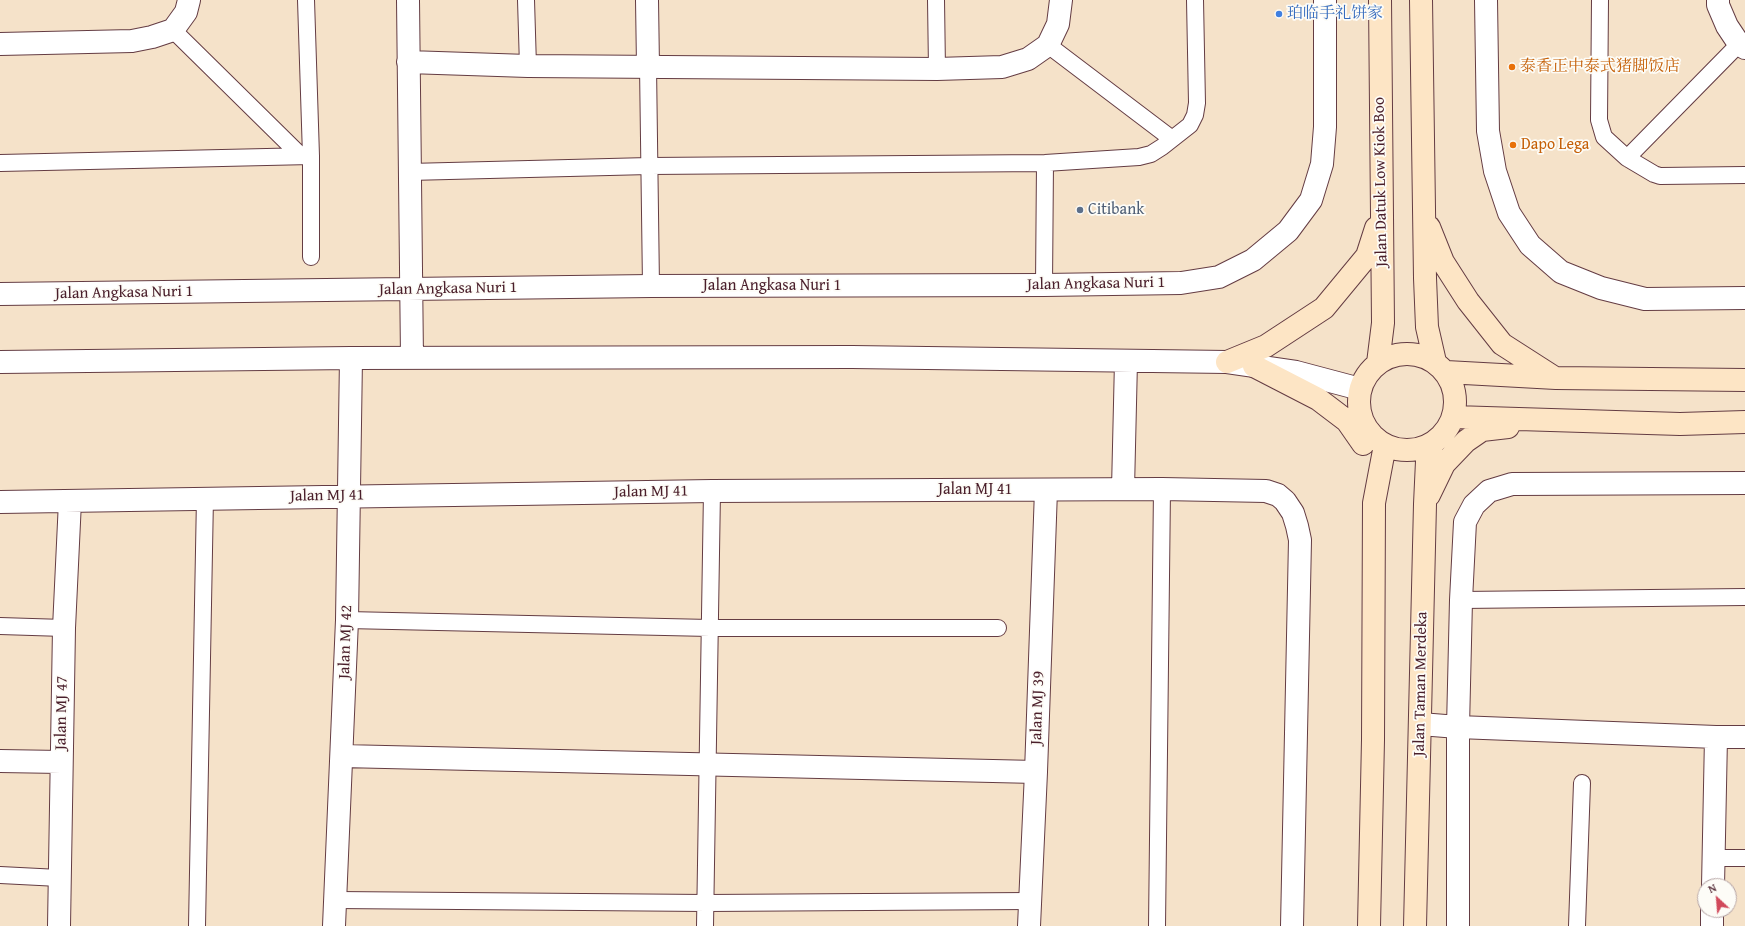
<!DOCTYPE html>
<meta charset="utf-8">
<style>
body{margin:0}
#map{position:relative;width:1745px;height:926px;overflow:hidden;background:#f5e2c9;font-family:"Gentium Book Plus",serif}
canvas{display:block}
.north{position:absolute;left:1697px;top:878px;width:40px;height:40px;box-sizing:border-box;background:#fdfcf7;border:1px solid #b5a4a5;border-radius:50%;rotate:334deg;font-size:11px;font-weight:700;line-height:16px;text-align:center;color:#4a1f2b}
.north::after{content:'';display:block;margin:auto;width:14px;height:18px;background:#d1495b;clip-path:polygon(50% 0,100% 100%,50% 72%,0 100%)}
</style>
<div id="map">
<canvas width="1745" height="926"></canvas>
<div class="north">N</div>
</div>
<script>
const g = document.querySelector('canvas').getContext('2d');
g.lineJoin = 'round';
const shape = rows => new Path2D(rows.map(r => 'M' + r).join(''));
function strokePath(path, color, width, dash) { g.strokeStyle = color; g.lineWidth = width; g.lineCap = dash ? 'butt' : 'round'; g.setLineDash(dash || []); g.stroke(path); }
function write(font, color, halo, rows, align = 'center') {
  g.font = font + ' "Gentium Book Plus","Noto Serif SC",serif'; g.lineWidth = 3.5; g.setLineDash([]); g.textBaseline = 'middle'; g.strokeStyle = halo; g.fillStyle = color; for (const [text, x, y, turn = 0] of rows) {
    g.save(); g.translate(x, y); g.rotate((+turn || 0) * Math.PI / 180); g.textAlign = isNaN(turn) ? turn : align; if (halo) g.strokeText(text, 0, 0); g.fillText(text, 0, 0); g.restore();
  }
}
const service = shape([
 [306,0,311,156,311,257],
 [526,0,528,66],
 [936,0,937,69],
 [1600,0,1599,120,1604,137,1627,158,1654,174,1660,176,1745,175],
 [173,30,301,156],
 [1048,45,1172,139],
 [648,66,651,286],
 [1627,158,1739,44],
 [0,163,311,156],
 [409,172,649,166,1045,163,1139,157,1151,154,1162,147,1190,125,1195,115,1197,103,1195,0],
 [1044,285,1045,163],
 [1461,600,1745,597],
 [347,620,710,628,998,628],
 [0,626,64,628],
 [1714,858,1745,858],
 [0,875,59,878],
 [336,900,706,903,1030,901],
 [197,926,205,497],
 [705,926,712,491],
 [1157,926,1162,489],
 [1577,926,1582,783]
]);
const minor = shape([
 [408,0,412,358],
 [647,0,648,66],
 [1486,0,1488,131,1495,171,1509,213,1530,245,1561,272,1601,288,1645,299,1745,298],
 [1718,0,1718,5,1727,26,1739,44,1745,48],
 [0,44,132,41,152,37,173,30,186,12,189,0],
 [408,62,528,66,937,69,1002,67,1028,59,1048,45,1058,24,1061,0],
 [0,294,651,286,1044,285,1181,283,1219,277,1253,260,1288,231,1311,200,1322,164,1325,127,1325,0],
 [0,362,351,358,852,357,1227,362,1296,372,1360,389],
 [1123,489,1126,361],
 [0,502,712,491,1162,489,1266,491,1278,495,1285,501,1293,513,1297,526,1300,540,1292,926],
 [1420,724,1458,727,1716,737,1745,737],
 [342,756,1036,772],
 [0,761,61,762],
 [1713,886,1716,737],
 [59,926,64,628,70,501],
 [334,926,347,620,351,358],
 [1029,926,1036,772,1046,490],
 [1458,926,1458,727,1461,600,1465,522,1474,505,1489,491,1512,484,1745,483],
 [1712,926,1712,910]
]);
const secondary = shape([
 [1421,0,1425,278,1427,327,1435,362],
 [1429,227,1443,262,1468,301,1502,344,1555,378],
 '1359 402a48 48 0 1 1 96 0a48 48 0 1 1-96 0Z',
 [1227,362,1266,346,1324,308,1367,256,1376,228],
 [1378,363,1383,323,1380,0],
 [1254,366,1318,399,1347,421,1363,444],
 [1446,372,1556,378,1745,380],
 [1454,417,1680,424,1745,422],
 [1429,495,1444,464,1466,441,1482,430,1508,427],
 [1369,926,1373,740,1374,503,1385,445],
 [1415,926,1425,504,1427,461,1433,443]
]);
strokePath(service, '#643c43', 18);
strokePath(minor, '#643c43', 24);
strokePath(secondary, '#643c43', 24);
strokePath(service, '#fff', 16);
strokePath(minor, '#fff', 22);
strokePath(secondary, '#fde5c5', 22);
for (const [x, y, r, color] of [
 [1279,14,4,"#3f7fe0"],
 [1512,67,4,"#e8710a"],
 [1513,145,4,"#e8710a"],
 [1080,210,4,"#5c6f8a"]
]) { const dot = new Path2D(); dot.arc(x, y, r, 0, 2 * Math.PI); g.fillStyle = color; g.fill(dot); strokePath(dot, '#fdfcf7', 1.5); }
write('16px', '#366cbe', '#fdfcf7', [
 ["珀临手礼饼家",1287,14]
], 'left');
write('16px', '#c56008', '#fdfcf7', [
 ["泰香正中泰式猪脚饭店",1520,67],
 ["Dapo Lega",1521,145]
], 'left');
write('16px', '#4a1f2b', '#fdfcf7', [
 ["Jalan Datuk Low Kiok Boo",1381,182,-91],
 ["Jalan Angkasa Nuri 1",1096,284,-1],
 ["Jalan Angkasa Nuri 1",772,286],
 ["Jalan Angkasa Nuri 1",448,289,-1],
 ["Jalan Angkasa Nuri 1",124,293,-1],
 ["Jalan MJ 41",975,490],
 ["Jalan MJ 41",651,492,-1],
 ["Jalan MJ 41",327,496,-1],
 ["Jalan MJ 42",346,642,-88],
 ["Jalan Taman Merdeka",1421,684,-89],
 ["Jalan MJ 39",1038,708,-88],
 ["Jalan MJ 47",62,713,-89]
]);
write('16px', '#4e5e75', '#fdfcf7', [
 ["Citibank",1088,210]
], 'left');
</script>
